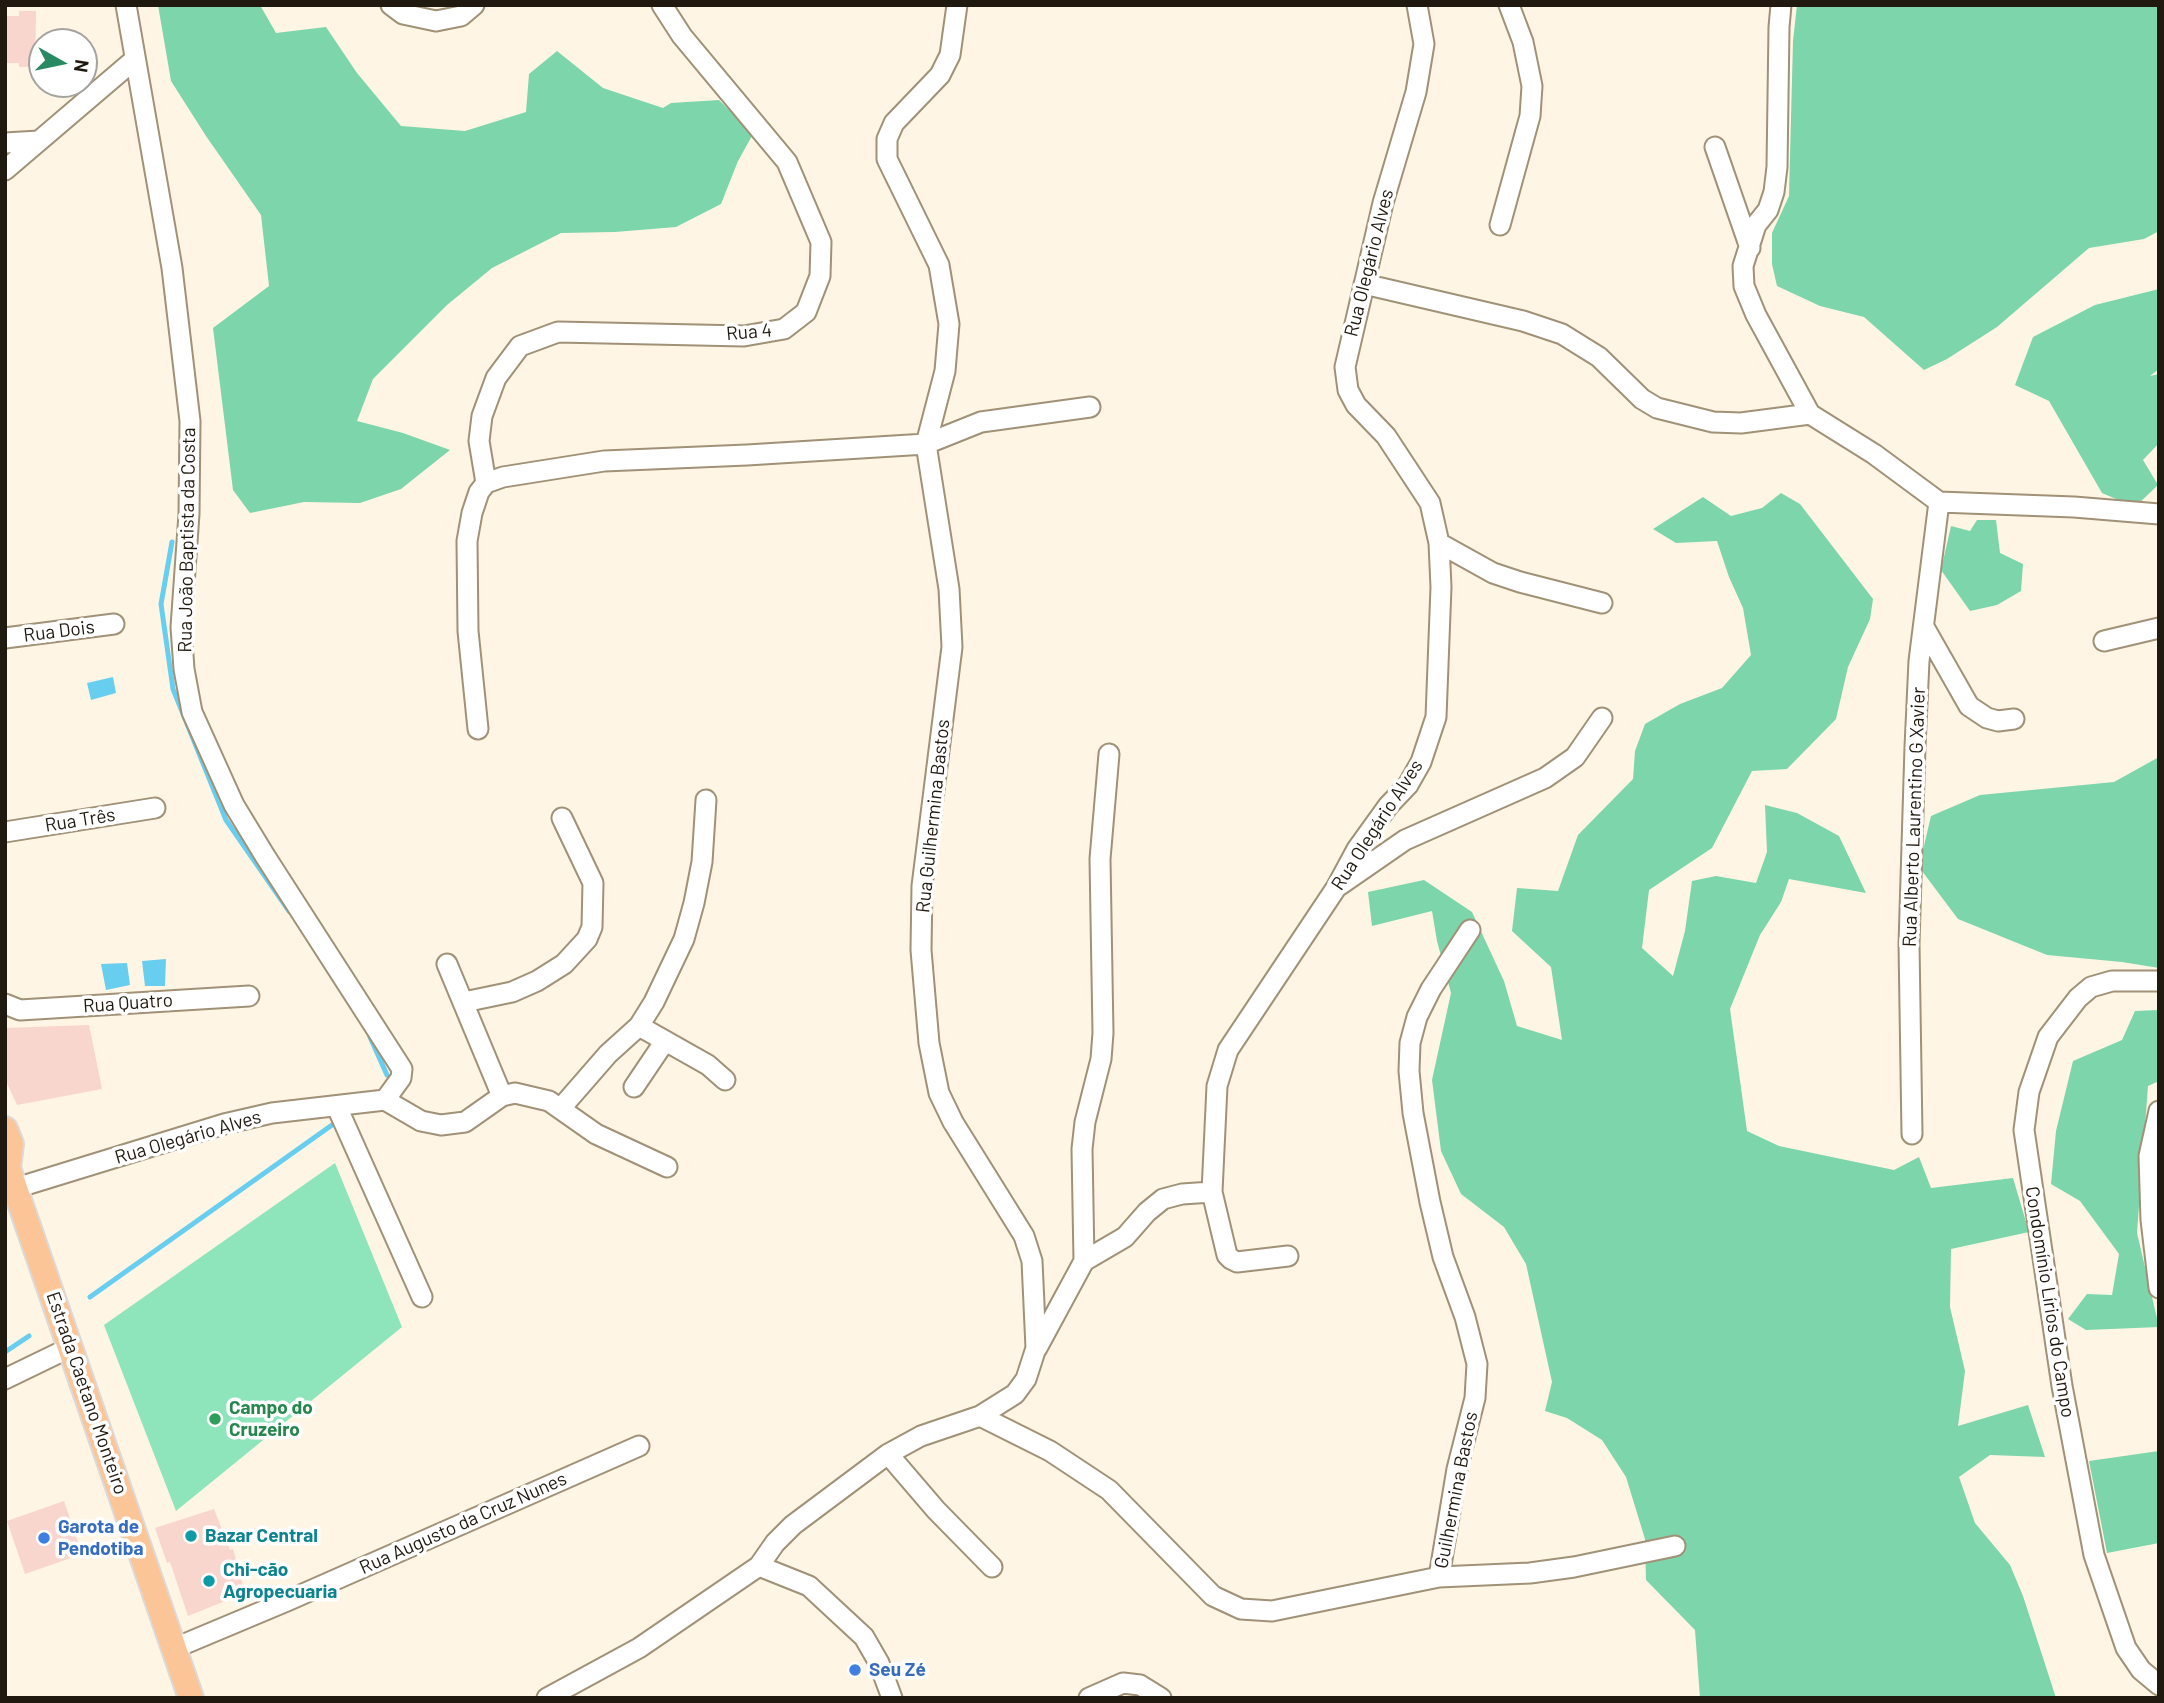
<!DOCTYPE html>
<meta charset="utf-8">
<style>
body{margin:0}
#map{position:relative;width:2164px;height:1703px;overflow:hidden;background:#fef5e4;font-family:Barlow,sans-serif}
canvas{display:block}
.frame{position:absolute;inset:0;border:7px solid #1f190f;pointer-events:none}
.north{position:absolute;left:28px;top:28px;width:70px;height:70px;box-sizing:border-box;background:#fff;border:2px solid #a5a39f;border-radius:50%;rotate:99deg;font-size:19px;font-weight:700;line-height:28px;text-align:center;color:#1f190f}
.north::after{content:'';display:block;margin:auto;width:24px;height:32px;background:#298962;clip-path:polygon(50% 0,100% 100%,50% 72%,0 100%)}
</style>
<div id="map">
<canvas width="2164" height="1703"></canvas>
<div class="frame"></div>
<div class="north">N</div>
</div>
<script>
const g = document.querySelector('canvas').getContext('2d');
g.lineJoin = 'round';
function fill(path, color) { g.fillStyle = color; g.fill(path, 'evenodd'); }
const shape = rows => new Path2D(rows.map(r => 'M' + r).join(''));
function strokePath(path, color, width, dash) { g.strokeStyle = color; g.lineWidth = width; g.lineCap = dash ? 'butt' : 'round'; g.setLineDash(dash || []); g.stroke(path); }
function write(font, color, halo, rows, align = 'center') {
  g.font = font + ' Barlow,sans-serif'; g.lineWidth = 7; g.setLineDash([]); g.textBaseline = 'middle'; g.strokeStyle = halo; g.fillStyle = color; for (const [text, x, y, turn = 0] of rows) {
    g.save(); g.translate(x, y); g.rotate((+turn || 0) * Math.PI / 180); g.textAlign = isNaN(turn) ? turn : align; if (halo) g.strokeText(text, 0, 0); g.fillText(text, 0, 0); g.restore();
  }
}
fill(shape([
 [335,1163,402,1327,176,1511,104,1325]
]), '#8ee4bb');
fill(shape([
 [158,5,260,5,276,33,326,27,357,73,401,126,465,131,526,112,529,74,557,51,603,88,663,108,671,103,719,100,753,134,738,161,721,204,676,227,615,232,561,233,492,268,447,305,373,379,357,421,403,433,450,450,401,489,360,503,304,502,250,513,233,490,213,328,269,286,261,215,206,136,171,81],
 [1797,5,2159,5,2159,231,2144,239,2089,248,1997,327,1947,359,1924,370,1864,317,1820,306,1777,286,1772,264,1772,233,1789,196,1793,41],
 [2159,289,2159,369,2150,376,2159,374,2159,443,2143,460,2158,485,2135,507,2102,493,2049,401,2015,385,2033,337,2095,305],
 [1781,493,1800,504,1873,599,1870,619,1848,667,1836,719,1787,769,1752,771,1712,848,1649,890,1642,948,1673,976,1685,931,1692,881,1716,876,1756,883,1767,852,1765,805,1797,813,1839,836,1866,893,1789,879,1781,902,1760,935,1730,1009,1747,1131,1779,1146,1894,1170,1919,1157,1931,1188,2013,1178,2029,1232,1951,1249,1950,1307,1965,1371,1958,1426,2028,1405,2045,1457,1990,1455,1959,1477,1975,1523,2010,1565,2023,1596,2056,1698,1700,1698,1695,1630,1646,1580,1645,1539,1626,1477,1602,1440,1567,1418,1545,1411,1552,1382,1526,1264,1504,1227,1461,1194,1441,1151,1432,1080,1451,993,1437,941,1432,911,1372,926,1368,892,1424,880,1472,912,1504,981,1517,1026,1562,1040,1551,967,1512,931,1517,888,1558,891,1578,835,1633,779,1635,751,1645,724,1680,704,1722,688,1751,655,1743,608,1729,577,1717,541,1676,543,1653,529,1703,497,1731,516,1762,508],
 [1977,520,1996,520,2000,553,2023,564,2021,591,1997,605,1970,611,1941,570,1951,526,1970,531],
 [2159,757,2159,968,2122,962,2047,955,1958,919,1919,867,1931,816,1980,795,2114,782],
 [2159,1010,2159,1081,2148,1086,2137,1233,2159,1327,2086,1330,2068,1319,2087,1294,2112,1295,2119,1254,2080,1201,2051,1184,2056,1131,2073,1061,2122,1040,2135,1011],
 [2159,1451,2159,1543,2107,1553,2089,1461]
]), '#7cd5ab');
fill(shape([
 [113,677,116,693,91,700,87,683],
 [166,959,165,986,145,986,142,961],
 [127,963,130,985,106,990,101,964]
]), '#67ceef');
strokePath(shape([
 [172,542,161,604,173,689,226,820,289,911],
 [370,1037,387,1075],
 [90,1297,332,1125],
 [5,1352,29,1336]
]), '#67ceef', 5);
fill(shape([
 [19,11,36,11,35,67,19,67,19,63,5,63,5,16,19,16],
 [89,1025,102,1089,17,1105,5,1079,5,1028],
 [64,1501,82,1554,25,1574,7,1521],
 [214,1509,230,1550,233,1549,245,1593,188,1616,170,1562,167,1563,155,1528]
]), '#f8d5cd');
const minor = shape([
 [126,5,172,268,190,421,189,514,181,627,184,669,192,712,234,805,265,856,402,1069,401,1078,385,1100],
 [391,5,403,14,436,21,461,16,474,5],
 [5,143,39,141],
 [1715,147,1750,248],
 [5,170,134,60],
 [1500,225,1530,116,1532,86,1523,42,1509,5],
 [1364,284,1523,321,1562,334,1599,357,1642,399,1657,408,1713,422,1741,423,1810,414,1756,315,1744,286,1743,266,1756,225,1768,210,1774,192,1777,167,1779,27,1781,5],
 [1810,414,1874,454,1939,502,2074,507,2159,514],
 [486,483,479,441,482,416,496,378,520,346,558,332,744,336,784,329,806,312,820,276,821,242,787,162,682,36,662,5],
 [1439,543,1493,573,1520,582,1602,603],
 [1924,627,1969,706,1987,718,1998,721,2014,719],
 [5,638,114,624],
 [2104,641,2159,628],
 [478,729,468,631,467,541,472,513,479,492,486,483,503,477,604,461,747,455,926,444,981,422,1090,407],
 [5,832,155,808],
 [1340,885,1405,840,1545,778,1575,757,1602,718],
 [447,964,502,1096],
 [2159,981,2112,981,2091,987,2078,998,2048,1037,2029,1092,2024,1130,2062,1386,2094,1555,2126,1648,2141,1670,2159,1685],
 [464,1002,512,992,537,981,564,964,587,939,592,927,593,883,562,818],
 [5,1004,20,1010,249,996],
 [639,1026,708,1065,725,1080],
 [634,1087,665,1041],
 [337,1107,422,1297],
 [561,1108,608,1054,639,1026,654,1002,684,939,694,903,702,862,706,800],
 [2159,1111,2149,1156,2151,1220,2159,1288],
 [1912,1134,1909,944,1915,747,1919,661,1939,502],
 [16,1188,224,1124,272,1113,385,1100,421,1121,441,1125,465,1122,502,1096,515,1093,549,1101,596,1134,667,1167],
 [1212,1192,1227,1255,1231,1259,1237,1262,1288,1256],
 [1084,1261,1082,1149,1085,1122,1101,1059,1103,1033,1100,859,1109,754],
 [1037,1348,1084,1261,1125,1237,1147,1212,1163,1199,1182,1194,1212,1192,1217,1086,1228,1050,1336,888,1357,849,1388,806,1408,785,1421,762,1436,717,1441,587,1439,543,1430,503,1386,436,1356,405,1348,390,1345,367,1383,203,1416,92,1424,44,1417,5],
 [5,1379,71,1347],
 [980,1416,1050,1451,1109,1490,1213,1596,1241,1609,1272,1611,1439,1577,1457,1469,1475,1398,1477,1364,1465,1317,1443,1257,1430,1202,1413,1113,1409,1071,1410,1043,1417,1017,1431,989,1470,930],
 [888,1454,936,1510,992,1567],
 [759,1566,809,1586,864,1637,879,1663,892,1698],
 [1439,1577,1530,1573,1574,1567,1675,1546],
 [175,1648,287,1601,639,1446],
 [547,1698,639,1648,759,1566,775,1543,793,1525,888,1454,921,1436,980,1416,1015,1394,1026,1379,1036,1348,1032,1261,1024,1236,953,1122,939,1093,929,1043,921,950,922,886,952,647,949,589,926,444,945,371,949,324,939,265,887,159,887,139,894,123,940,75,950,55,957,5],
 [1089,1698,1123,1683,1140,1685,1161,1698]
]);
const major = shape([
 [5,1129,11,1144,8,1168,191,1698]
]);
strokePath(minor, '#a09177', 23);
strokePath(major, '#dbdad9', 28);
strokePath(minor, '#fff', 19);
strokePath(major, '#fcc598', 24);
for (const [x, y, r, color] of [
 [215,1419,7,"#2e9e5b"],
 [191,1536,7,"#0f9aa8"],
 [44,1538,7,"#3f7fe0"],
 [209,1581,7,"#0f9aa8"],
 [855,1670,7,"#3f7fe0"]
]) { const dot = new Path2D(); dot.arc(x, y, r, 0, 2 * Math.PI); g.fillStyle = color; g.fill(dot); strokePath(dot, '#fff', 2.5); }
write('19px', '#1f190f', '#fff', [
 ["Rua Olegário Alves",1369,263,-76],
 ["Rua 4",749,332,-5],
 ["Rua João Baptista da Costa",187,540,-89],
 ["Rua Dois",59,631,-7],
 ["Rua Guilhermina Bastos",933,816,-84],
 ["Rua Alberto Laurentino G Xavier",1914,817,-88],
 ["Rua Três",80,820,-9],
 ["Rua Olegário Alves",1377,825,-57],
 ["Rua Quatro",128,1003,-4],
 ["Rua Olegário Alves",188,1137,-16],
 ["Condomínio Lírios do Campo",2050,1302,81],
 ["Estrada Caetano Monteiro",87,1393,71],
 ["Guilhermina Bastos",1456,1490,-79],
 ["Rua Augusto da Cruz Nunes",463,1523,-24]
]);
write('bold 19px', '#27864d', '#fff', [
 ["Campo do",229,1408],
 ["Cruzeiro",229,1430]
], 'left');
write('bold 19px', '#366cbe', '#fff', [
 ["Garota de",58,1527],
 ["Pendotiba",58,1549],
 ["Seu Zé",869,1670]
], 'left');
write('bold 19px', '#0d838f', '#fff', [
 ["Bazar Central",205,1536],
 ["Chi-cão",223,1570],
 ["Agropecuaria",223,1592]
], 'left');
</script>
